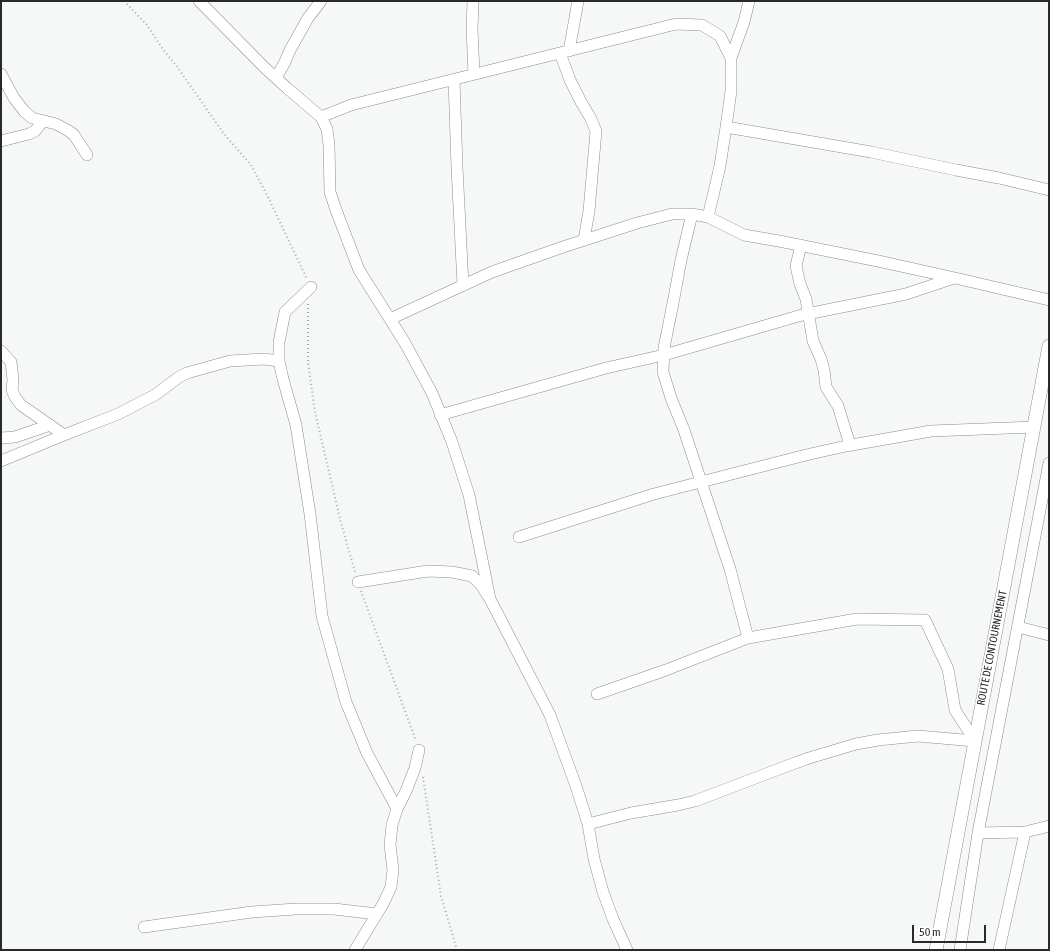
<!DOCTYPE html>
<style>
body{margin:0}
#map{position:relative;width:1050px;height:951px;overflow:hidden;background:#f5f8f7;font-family:"Asap Condensed",sans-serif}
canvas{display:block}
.frame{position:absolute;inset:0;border:2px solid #282a29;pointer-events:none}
.scale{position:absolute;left:912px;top:925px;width:74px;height:18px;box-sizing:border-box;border:2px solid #282a29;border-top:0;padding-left:5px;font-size:12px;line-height:14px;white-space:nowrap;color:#282a29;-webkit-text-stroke:3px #fff;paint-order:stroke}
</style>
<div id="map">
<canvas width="1050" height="951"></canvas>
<div class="frame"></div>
<div class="scale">50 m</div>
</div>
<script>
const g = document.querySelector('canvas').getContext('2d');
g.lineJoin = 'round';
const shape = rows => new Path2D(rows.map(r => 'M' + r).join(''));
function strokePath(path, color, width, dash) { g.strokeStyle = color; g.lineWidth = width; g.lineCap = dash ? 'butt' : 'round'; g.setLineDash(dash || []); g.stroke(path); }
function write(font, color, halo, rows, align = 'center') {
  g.font = font + ' "Asap Condensed",sans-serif'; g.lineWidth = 3; g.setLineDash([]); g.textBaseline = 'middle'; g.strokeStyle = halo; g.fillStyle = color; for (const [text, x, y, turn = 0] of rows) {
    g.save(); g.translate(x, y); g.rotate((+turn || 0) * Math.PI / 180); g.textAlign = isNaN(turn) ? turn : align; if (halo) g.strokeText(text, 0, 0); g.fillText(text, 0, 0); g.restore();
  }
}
const minor = shape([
 [199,1,265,68,287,88,321,117,327,129,329,145,330,192,336,210,359,270,405,343,432,393,452,442,469,495,490,599],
 [473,1,472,29,474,74],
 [569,51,578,1],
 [560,53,570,80,581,102,590,117,596,131,589,211,584,240],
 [731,58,744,22,749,1],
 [1,74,14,98,24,111,32,118,56,124,69,131,74,135,87,155],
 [276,78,285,62,290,50,308,18,321,1],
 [454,80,457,167,463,285],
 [321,117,351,105,676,24,702,25,720,36,731,58,731,91,726,127,720,166,708,217],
 [726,127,871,152,956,170,999,178,1049,190],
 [1,141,29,134,35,131,43,121],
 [692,214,681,260,674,298,664,348,663,372,671,398,684,430,730,569,748,638],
 [801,245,796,266,800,284,806,299,813,341,821,359,824,370,826,387,838,406,850,445],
 [311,287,285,312,279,342,279,361,283,379,296,425,310,514,322,616,346,702,367,753,397,809],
 [390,319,492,272,563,247,637,223,672,214,692,214,708,217,744,235,779,241,878,261,955,278,1049,300],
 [1,351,11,362,13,380,12,390,15,397,21,405,64,435],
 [440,415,606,368,664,355,802,315,906,294,954,278],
 [1,438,15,437,50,425],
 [1,461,64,435,118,414,155,395,179,377,187,373,230,361,264,359,279,361],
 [519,537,654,494,806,455,846,446,931,431,1034,427],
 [358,582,428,571,452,572,472,576,481,585,490,599,550,715,576,786,588,824,594,859,603,892,613,919,627,950],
 [1018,627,1049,635],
 [597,694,666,670,748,638,857,619,925,620,948,669,955,710,975,741],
 [588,824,631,813,678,805,695,801,787,766,809,758,856,744,878,740,918,736,975,741],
 [978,833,1025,832,1049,826],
 [144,927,252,912,296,909,334,909,377,914],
 [355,950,383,904,391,887,393,870,390,845,392,825,397,809,406,791,415,768,419,750],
 [960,950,978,833,1049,463],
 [999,950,1025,832]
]);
const tertiary = shape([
 [936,950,1049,346]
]);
strokePath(minor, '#8b8e8d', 12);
strokePath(tertiary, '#8b8e8d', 14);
strokePath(shape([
 [124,1,147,25,162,48,178,68,224,134,251,165,268,197,307,279],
 [308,304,308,362,315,412,341,523,355,572],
 [361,591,416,741],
 [423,777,441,896,457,950]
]), '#a7aaa9', 2, [1, 3]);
strokePath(minor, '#fff', 11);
strokePath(tertiary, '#fff', 13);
write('11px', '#282a29', '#fff', [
 ["ROUTE DE CONTOURNEMENT",992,648,-79]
]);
</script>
